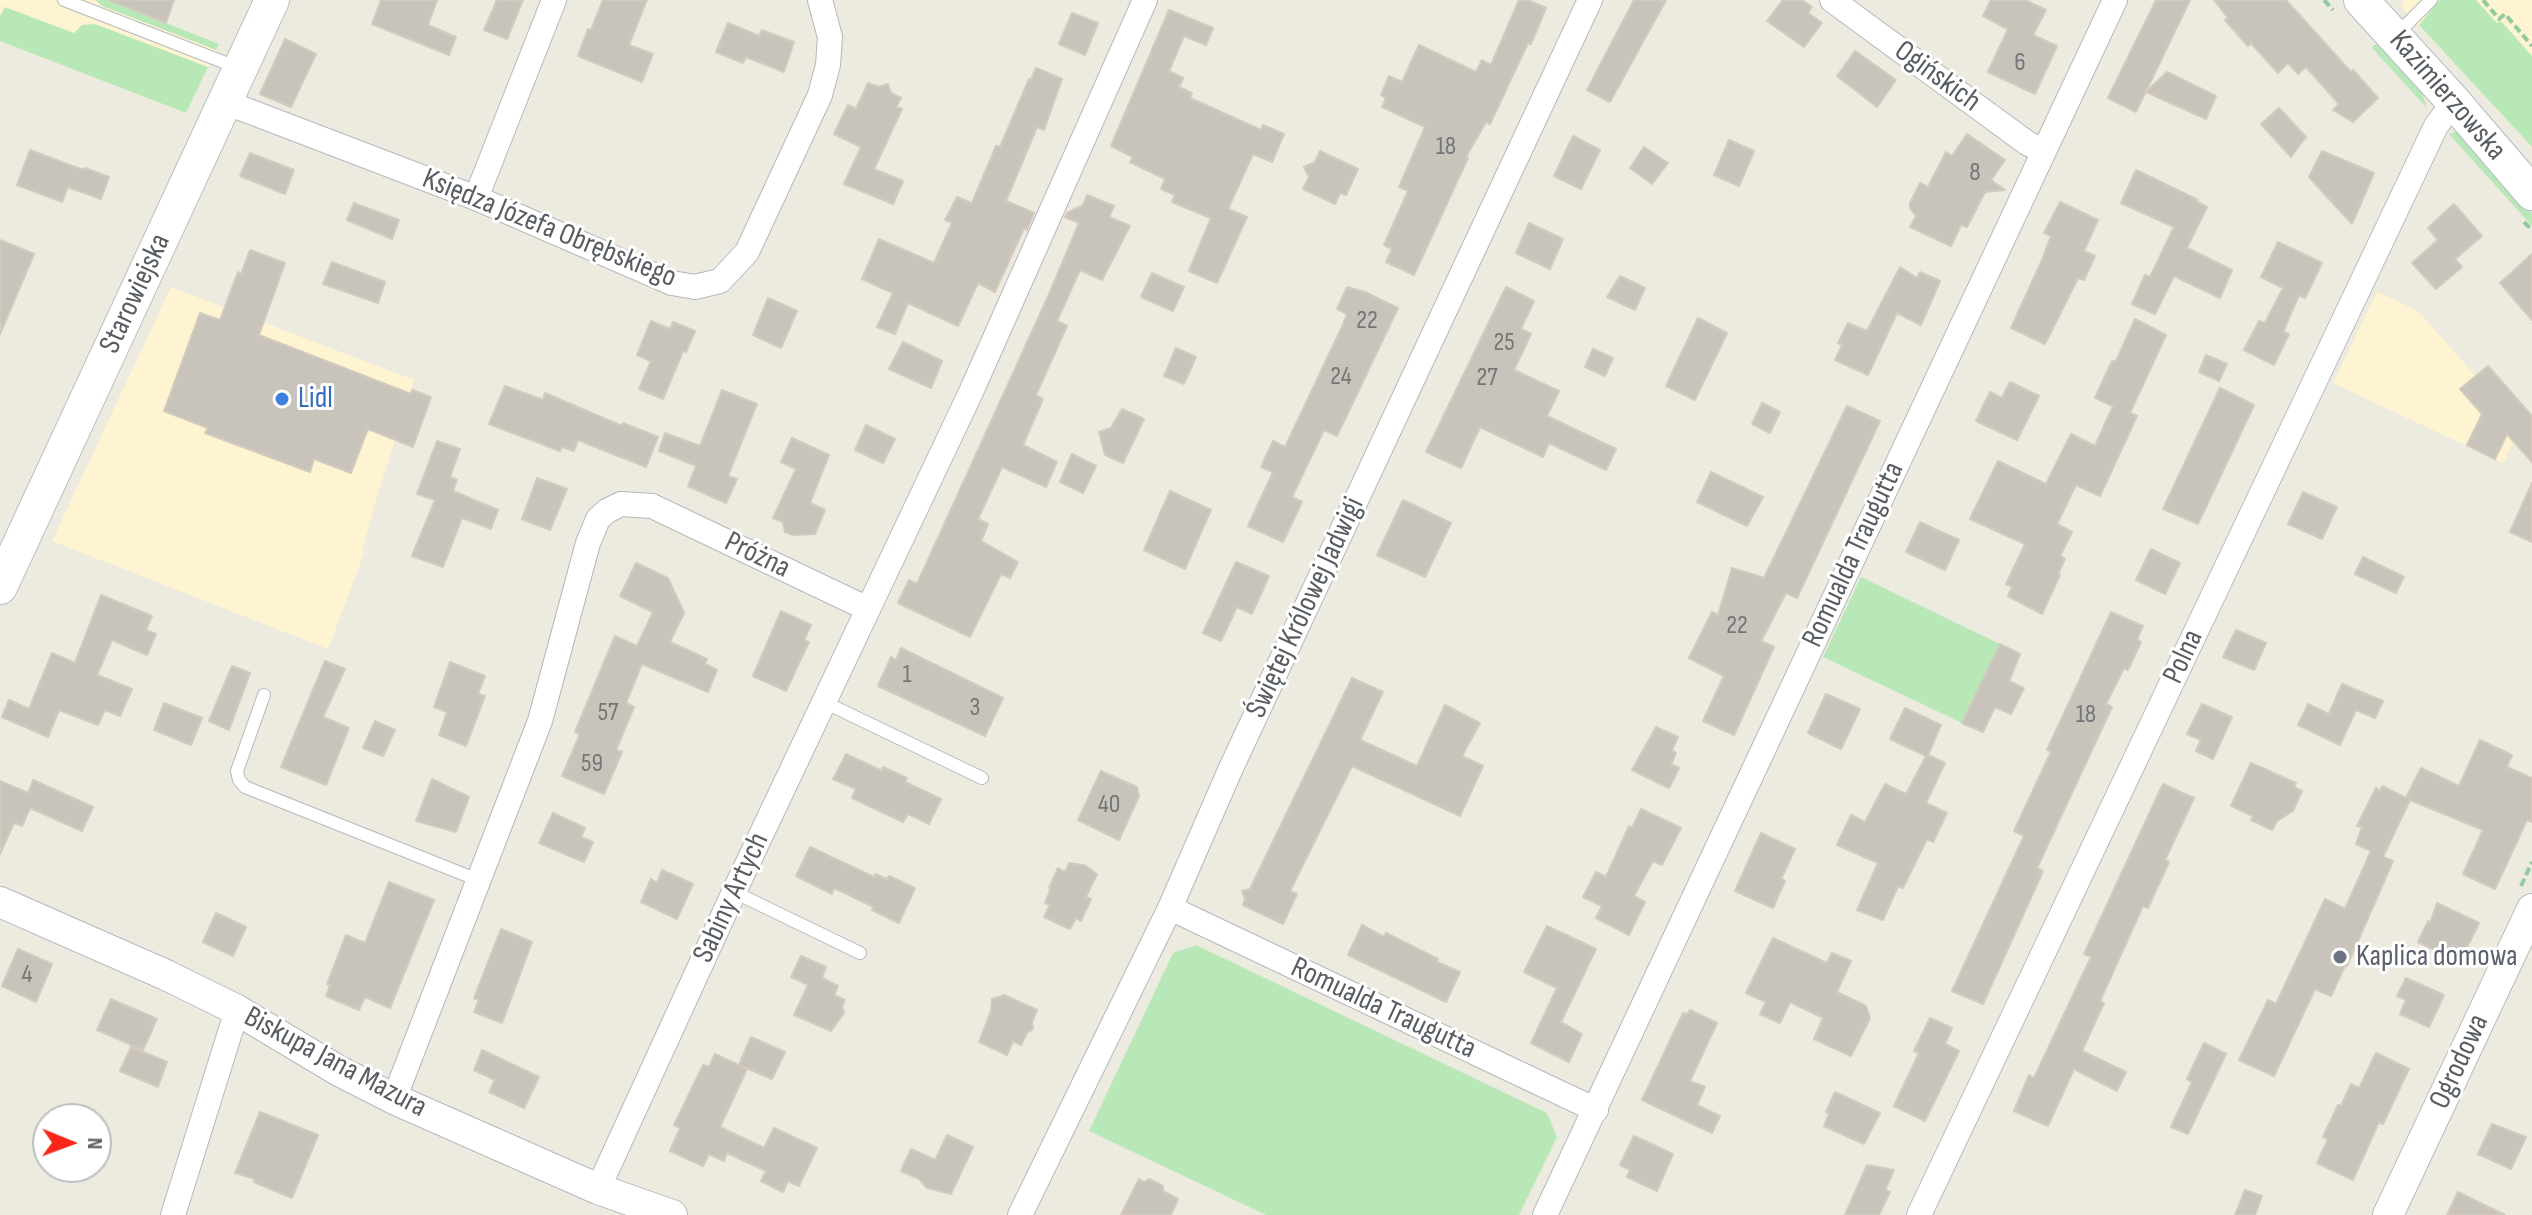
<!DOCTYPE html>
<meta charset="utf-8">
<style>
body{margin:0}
#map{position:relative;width:2532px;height:1215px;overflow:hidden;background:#edeadf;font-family:"Sofia Sans Condensed",sans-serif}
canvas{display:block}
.north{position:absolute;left:32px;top:1103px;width:80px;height:80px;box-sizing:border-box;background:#fff;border:2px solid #bcbec0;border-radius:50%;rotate:91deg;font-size:22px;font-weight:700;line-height:32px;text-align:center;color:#585d62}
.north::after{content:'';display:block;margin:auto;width:28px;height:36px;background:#f92619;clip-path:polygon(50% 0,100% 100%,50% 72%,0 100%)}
</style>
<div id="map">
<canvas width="2532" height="1215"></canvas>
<div class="north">N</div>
</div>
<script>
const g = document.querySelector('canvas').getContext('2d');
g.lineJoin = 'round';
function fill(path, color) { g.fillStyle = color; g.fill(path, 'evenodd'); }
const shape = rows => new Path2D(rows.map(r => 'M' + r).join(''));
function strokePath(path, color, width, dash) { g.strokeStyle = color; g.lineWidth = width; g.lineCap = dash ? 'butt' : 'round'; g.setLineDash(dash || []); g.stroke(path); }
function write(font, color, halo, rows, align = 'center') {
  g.font = font + ' "Sofia Sans Condensed",sans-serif'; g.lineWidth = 6; g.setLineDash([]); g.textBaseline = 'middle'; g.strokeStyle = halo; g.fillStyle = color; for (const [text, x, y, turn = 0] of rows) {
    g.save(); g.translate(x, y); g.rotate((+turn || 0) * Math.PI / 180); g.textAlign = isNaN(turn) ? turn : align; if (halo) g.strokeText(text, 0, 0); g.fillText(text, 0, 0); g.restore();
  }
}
fill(shape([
 [0,0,108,0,219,44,186,113,0,41],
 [2404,0,2532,0,2532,147,2400,5],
 [171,287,414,380,377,497,362,550,365,551,328,649,52,541],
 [2377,292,2418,311,2521,427,2503,463,2333,383]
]), '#fff4d2');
fill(shape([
 [95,0,108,0,219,44,216,50,102,6],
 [2439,0,2476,0,2497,23,2501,21,2532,56,2532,147,2419,25],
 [5,7,74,33,82,25,95,24,208,67,186,113,0,41,0,16],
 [2374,45,2378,45,2422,93,2427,108,2372,48],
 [2455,132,2458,133,2532,213,2532,226,2449,134],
 [1861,577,2000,644,1962,723,1823,657],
 [1196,945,1547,1113,1557,1137,1519,1215,1266,1215,1089,1131,1173,953]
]), '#b9e8b8');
const building = shape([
 [109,0,174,0,166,23,109,0],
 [381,0,437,0,428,25,456,37,449,55,372,24,381,0],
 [497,0,523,0,507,39,484,30,497,0],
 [603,0,647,0,629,45,653,54,642,82,578,56,588,29,591,30,603,0],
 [1519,0,1528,0,1546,8,1531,44,1528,43,1490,124,1486,122,1466,157,1468,158,1414,275,1386,262,1392,249,1384,245,1408,191,1399,187,1425,127,1382,107,1386,98,1381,95,1389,76,1402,82,1419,45,1476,72,1482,60,1491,65,1519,0],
 [1634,0,1666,0,1610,102,1587,90,1634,0],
 [1783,0,1802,0,1812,7,1808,13,1822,23,1804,47,1767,21,1783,0],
 [1991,0,2025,0,2046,10,2033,35,2057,46,2035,94,1988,72,2008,29,1983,16,1991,0],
 [2156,0,2190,0,2136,112,2108,98,2156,0],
 [2214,0,2286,0,2351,72,2353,70,2378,98,2353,122,2333,110,2339,104,2306,67,2298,74,2288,63,2278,73,2251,43,2248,46,2225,20,2228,18,2214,0],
 [1169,10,1213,28,1206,45,1184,36,1169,71,1183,78,1179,87,1192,93,1190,98,1261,130,1263,125,1284,134,1272,162,1253,154,1228,209,1247,217,1217,283,1189,271,1211,218,1172,202,1175,195,1161,189,1165,179,1130,162,1133,157,1111,146,1169,10],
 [1072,13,1098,23,1085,55,1059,44,1072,13],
 [728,23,759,36,762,30,794,42,784,72,746,57,743,63,716,52,728,23],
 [285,39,316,54,291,107,260,94,285,39],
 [1855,51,1896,80,1877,107,1837,76,1855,51],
 [1036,68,1062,79,1044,130,1037,127,1006,201,1034,213,1027,230,1024,228,995,292,978,283,958,326,908,303,895,334,877,327,893,293,862,279,879,239,934,263,952,223,945,220,957,197,972,203,996,146,1000,147,1029,79,1031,80,1036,68],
 [2167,72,2216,96,2206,119,2146,92,2167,72],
 [868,83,879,87,888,84,891,93,901,98,896,107,902,109,874,169,903,181,893,204,844,184,861,147,834,134,848,105,856,109,868,83],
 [2279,108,2306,137,2291,157,2261,124,2279,108],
 [1967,134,2005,160,1991,180,2005,190,1985,192,1967,227,1961,225,1951,246,1910,227,1916,216,1910,208,1910,203,1920,183,1928,187,1946,152,1952,156,1967,134],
 [1573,136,1600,150,1581,189,1554,176,1573,136],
 [1729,140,1754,151,1739,186,1714,175,1729,140],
 [1644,147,1668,163,1652,184,1630,168,1644,147],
 [30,150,83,170,85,168,109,177,101,199,68,187,62,202,17,185,30,150],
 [1320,151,1358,169,1346,195,1340,193,1335,204,1303,189,1309,177,1304,167,1315,162,1320,151],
 [2322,151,2374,173,2352,224,2309,177,2322,151],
 [250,153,294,170,285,194,240,176,250,153],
 [2136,170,2198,200,2197,202,2207,207,2187,248,2232,270,2220,298,2174,276,2155,314,2132,304,2145,275,2150,277,2174,227,2121,203,2136,170],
 [1087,195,1114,206,1109,217,1130,226,1102,280,1080,270,1057,321,1067,326,1036,395,1043,399,1023,445,1057,462,1046,487,1002,467,978,519,988,524,981,541,1018,562,1010,578,1001,574,970,637,898,603,909,580,917,584,1050,292,1079,223,1065,217,1067,213,1083,205,1087,195],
 [2060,202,2098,220,2084,251,2095,256,2084,280,2078,278,2045,344,2011,328,2042,260,2051,236,2044,233,2060,202],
 [354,203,399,220,392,239,347,220,354,203],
 [2454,204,2482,236,2455,259,2462,267,2436,289,2412,263,2438,240,2428,228,2454,204],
 [1529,223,1563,239,1550,269,1516,253,1529,223],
 [0,240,34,254,0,334,0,240],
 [2278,242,2322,263,2305,298,2299,295,2283,332,2289,334,2274,365,2244,350,2259,321,2265,323,2283,288,2261,277,2278,242],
 [250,250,285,263,259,335,411,394,412,390,431,397,413,447,368,429,351,473,314,459,310,472,205,433,208,428,164,411,200,313,220,320,238,272,241,274,250,250],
 [2532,254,2532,320,2500,283,2532,254],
 [332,262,385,282,378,303,323,284,332,262],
 [1900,267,1917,278,1920,272,1940,281,1921,325,1897,313,1868,375,1835,360,1842,345,1838,343,1848,323,1867,331,1900,267],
 [1152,273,1184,287,1173,311,1141,297,1152,273],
 [1620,276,1645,288,1635,310,1607,297,1620,276],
 [1347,287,1365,292,1398,308,1337,436,1324,430,1292,497,1302,502,1283,542,1248,526,1273,472,1261,467,1273,441,1285,447,1341,329,1347,314,1337,309,1347,287],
 [1506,287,1534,301,1521,329,1531,334,1514,370,1559,391,1547,416,1616,449,1606,470,1549,443,1543,457,1480,427,1461,468,1426,452,1506,287],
 [768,298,797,311,781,348,753,335,768,298],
 [1698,318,1727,333,1695,400,1666,386,1698,318],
 [2135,319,2166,335,2130,413,2137,416,2100,496,2076,485,2057,524,2072,532,2060,556,2065,559,2058,574,2060,575,2042,614,2008,596,2012,587,2006,584,2025,544,1970,519,1998,461,2046,484,2071,434,2095,446,2113,406,2095,398,2112,361,2116,361,2135,319],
 [651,321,670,329,673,322,695,331,686,352,683,351,663,399,639,389,651,361,637,355,651,321],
 [903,342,942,361,931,388,889,369,903,342],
 [1176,348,1196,357,1184,384,1164,376,1176,348],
 [1593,349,1613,358,1605,376,1585,367,1593,349],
 [2206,355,2227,364,2219,381,2199,372,2206,355],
 [2488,366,2532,416,2532,462,2507,434,2495,459,2467,445,2482,414,2460,389,2488,366],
 [2010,382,2039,396,2017,440,1976,421,1990,392,2002,398,2010,382],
 [505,386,543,400,545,393,622,426,623,423,658,437,646,467,578,440,574,451,562,447,560,451,489,424,505,386],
 [2220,388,2254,405,2198,524,2163,509,2220,388],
 [722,390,757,404,728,476,737,479,726,503,688,486,696,466,659,451,665,433,700,446,722,390],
 [1762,403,1780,412,1770,433,1752,424,1762,403],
 [1847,406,1880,421,1797,598,1786,593,1761,641,1774,647,1734,735,1703,721,1724,676,1689,658,1712,612,1718,615,1732,568,1764,578,1847,406],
 [1122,409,1144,419,1123,463,1105,455,1099,432,1111,428,1122,409],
 [866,425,895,439,883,463,855,450,866,425],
 [792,438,829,455,810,503,825,510,815,534,793,535,785,532,783,522,773,518,796,469,781,462,792,438],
 [437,441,460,449,450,477,457,480,453,491,498,510,491,529,462,518,443,567,412,556,435,500,417,494,437,441],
 [1072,454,1096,466,1083,493,1060,482,1072,454],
 [1711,472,1763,497,1747,526,1697,502,1711,472],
 [537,478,567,489,550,530,522,519,537,478],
 [2532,483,2532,542,2510,532,2532,483],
 [1170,491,1211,510,1185,569,1144,550,1170,491],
 [2303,492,2337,507,2322,539,2288,524,2303,492],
 [1403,500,1451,523,1425,577,1377,555,1403,500],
 [1920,522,1959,540,1945,570,1906,552,1920,522],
 [2151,549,2180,563,2165,594,2136,580,2151,549],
 [2363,557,2404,577,2396,593,2355,574,2363,557],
 [1236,562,1269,576,1252,614,1237,607,1221,641,1203,633,1236,562],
 [636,563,668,578,684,613,670,642,707,659,705,664,717,670,708,692,642,664,626,703,634,707,616,750,622,752,604,794,562,776,580,734,575,732,615,636,637,646,653,612,620,596,636,563],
 [101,595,152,616,146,630,156,634,147,655,112,640,97,675,132,689,120,716,105,710,98,725,59,710,48,737,2,717,9,700,29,709,52,653,75,663,101,595],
 [781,611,811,625,804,640,809,642,786,691,753,676,781,611],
 [2111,612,2143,626,2137,639,2141,642,2128,670,2124,668,2106,704,2112,707,2037,868,2043,871,1983,1004,1952,991,2024,836,2014,831,2051,752,2047,750,2111,612],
 [2236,630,2266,643,2254,670,2223,657,2236,630],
 [2000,644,2020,654,2009,681,2024,688,2011,714,1995,707,1983,732,1962,723,2000,644],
 [901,648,1003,698,985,736,878,686,891,657,896,660,901,648],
 [325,661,345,669,323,717,349,728,326,785,281,767,325,661],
 [450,662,485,676,478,694,485,696,466,746,439,735,447,712,434,707,450,662],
 [232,666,250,673,229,730,209,721,232,666],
 [1352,678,1383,692,1360,740,1417,766,1445,705,1480,723,1462,756,1483,766,1460,816,1352,766,1290,891,1297,894,1283,924,1243,905,1245,899,1242,891,1250,889,1352,678],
 [2342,684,2383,701,2375,718,2356,710,2340,745,2298,725,2308,704,2329,714,2342,684],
 [1826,694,1860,709,1841,749,1808,733,1826,694],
 [164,703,202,718,191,745,154,730,164,703],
 [2202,704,2232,717,2213,759,2196,751,2201,740,2187,734,2202,704],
 [1905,708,1941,725,1928,755,1945,763,1926,803,1947,813,1933,842,1927,839,1903,888,1898,886,1883,920,1857,910,1878,863,1837,845,1851,815,1865,822,1885,784,1906,794,1926,756,1890,739,1905,708],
 [375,721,395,730,383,756,363,748,375,721],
 [1656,727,1678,737,1672,750,1676,753,1671,764,1679,768,1669,788,1632,770,1656,727],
 [2480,740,2512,755,2507,767,2532,778,2532,822,2527,820,2495,889,2463,874,2483,830,2410,800,2383,857,2393,861,2347,966,2345,966,2331,996,2315,989,2274,1076,2239,1060,2268,1000,2276,1004,2325,899,2345,909,2371,851,2356,844,2362,827,2357,826,2376,788,2380,791,2382,786,2406,798,2421,768,2459,786,2480,740],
 [846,754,882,771,883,767,907,778,905,782,941,799,929,824,908,814,903,822,852,798,856,789,833,779,846,754],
 [2251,763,2296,783,2294,787,2302,791,2293,811,2277,821,2272,830,2251,820,2253,816,2231,806,2251,763],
 [1101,771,1137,787,1139,796,1119,840,1078,820,1101,771],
 [432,779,469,797,456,832,416,821,432,779],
 [33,780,93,807,82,831,30,808,22,826,14,823,0,854,0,781,28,793,33,780],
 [2163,784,2194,798,2165,860,2169,862,2148,908,2143,906,2100,1001,2104,1003,2082,1051,2126,1072,2117,1091,2074,1069,2048,1126,2014,1111,2029,1075,2034,1078,2091,957,2084,954,2163,784],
 [1641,809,1681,828,1662,865,1653,861,1634,896,1645,902,1629,935,1596,918,1602,906,1583,897,1596,872,1606,877,1629,826,1632,828,1641,809],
 [553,813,585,828,581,837,593,842,584,862,539,843,553,813],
 [1761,833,1795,849,1781,879,1785,881,1773,908,1735,891,1761,833],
 [810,847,874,877,875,874,887,879,889,876,915,888,899,923,872,910,874,907,834,888,832,894,796,876,810,847],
 [1069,863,1084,865,1097,874,1086,897,1091,899,1081,921,1076,918,1070,929,1044,917,1050,905,1045,903,1051,888,1049,888,1058,868,1065,872,1069,863],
 [662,870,693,884,677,919,641,902,651,879,657,883,662,870],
 [389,882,434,900,390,1008,365,997,359,1010,326,996,330,985,327,984,346,935,365,943,389,882],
 [2437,903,2479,923,2460,962,2418,942,2428,921,2430,923,2437,903],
 [216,913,246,927,233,956,203,942,216,913],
 [1362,925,1384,937,1386,933,1438,959,1437,962,1460,972,1446,1002,1348,955,1362,925],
 [1547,926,1596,949,1561,1022,1582,1034,1569,1062,1531,1043,1557,988,1524,972,1547,926],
 [501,929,532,942,502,1023,474,1012,479,1000,474,998,501,929],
 [1773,938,1827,963,1832,953,1851,961,1837,992,1866,1006,1870,1018,1851,1056,1814,1039,1823,1018,1790,1002,1780,1023,1760,1014,1766,1002,1746,993,1773,938],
 [18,949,52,964,36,1002,2,986,18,949],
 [801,956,826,967,822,978,838,986,834,995,845,1000,842,1007,844,1013,831,1031,794,1015,808,985,791,977,801,956],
 [2406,978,2444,995,2429,1027,2400,1014,2406,1000,2397,996,2406,978],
 [1004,995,1037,1010,1032,1022,1033,1029,1027,1033,1021,1045,1013,1041,1007,1055,979,1042,991,1011,992,999,1004,995],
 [111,999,157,1019,143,1050,97,1030,111,999],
 [1690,1010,1717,1023,1690,1081,1705,1087,1697,1105,1720,1116,1712,1133,1642,1100,1683,1013,1687,1014,1690,1010],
 [1930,1018,1952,1028,1945,1044,1959,1051,1925,1121,1894,1106,1919,1053,1914,1051,1930,1018],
 [751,1037,785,1052,772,1079,739,1065,751,1037],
 [2204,1043,2226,1054,2188,1134,2171,1127,2192,1082,2187,1079,2204,1043],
 [131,1047,167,1062,158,1087,120,1071,131,1047],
 [482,1050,539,1077,524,1108,489,1092,495,1080,474,1070,482,1050],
 [2376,1053,2409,1069,2383,1124,2379,1122,2353,1180,2317,1163,2328,1139,2323,1137,2338,1105,2341,1106,2351,1084,2359,1088,2376,1053],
 [715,1054,747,1069,720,1127,764,1148,774,1128,817,1148,799,1186,788,1181,783,1192,761,1181,766,1171,727,1153,724,1161,709,1154,703,1166,670,1151,680,1128,674,1125,703,1065,709,1067,715,1054],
 [1835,1092,1880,1113,1864,1144,1824,1126,1829,1114,1826,1112,1835,1092],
 [260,1112,318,1135,292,1198,254,1182,255,1179,235,1173,260,1112],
 [2492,1124,2526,1137,2511,1169,2478,1154,2492,1124],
 [947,1135,973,1147,951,1194,927,1188,919,1179,901,1171,911,1149,935,1160,947,1135],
 [1634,1136,1673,1154,1657,1191,1627,1177,1630,1170,1620,1165,1634,1136],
 [1867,1165,1894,1170,1885,1190,1890,1192,1879,1215,1845,1215,1867,1165],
 [1139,1179,1144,1182,1149,1179,1163,1186,1163,1191,1178,1199,1171,1215,1121,1215,1139,1179],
 [2245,1190,2262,1196,2255,1215,2235,1215,2245,1190],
 [2458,1192,2505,1215,2447,1215,2458,1192]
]);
fill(building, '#c8c4bc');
strokePath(building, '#d2cbbd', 2);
const service = shape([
 [64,0,236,67],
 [2397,34,2431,0],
 [264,695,237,771,239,780,245,787,478,880],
 [824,702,982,778],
 [734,892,860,953]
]);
const minor = shape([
 [1832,0,2027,143,2042,151],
 [225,102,476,198,672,283,695,287,720,281,747,252,820,95,828,65,830,37,820,0],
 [476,198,554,0],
 [1170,908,1596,1110],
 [394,1099,540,721,588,543,598,519,607,511,621,504,652,506,868,609],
 [598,1189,734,892,971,392,1145,0],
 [173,1215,237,1010],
 [1020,1215,1170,908,1231,768,1590,0],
 [1545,1215,2115,0],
 [1919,1215,2436,126,2454,102]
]);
const tertiary = shape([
 [0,902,166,975,237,1010,339,1071,394,1099,598,1189,672,1215],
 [2388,1215,2532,909]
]);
const secondary = shape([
 [2361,0,2454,102,2532,193],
 [0,587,272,0]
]);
strokePath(service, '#b5b8be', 14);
strokePath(minor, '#b5b8be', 26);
strokePath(tertiary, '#b5b8be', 32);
strokePath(secondary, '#b8bcc3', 36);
strokePath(shape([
 [2324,0,2333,10],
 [2483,0,2499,19,2505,14,2532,46],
 [2524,222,2532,230],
 [2521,886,2532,862]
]), '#91c9a0', 4, [8, 4]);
strokePath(service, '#fff', 12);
strokePath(minor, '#fff', 24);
strokePath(tertiary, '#fff', 30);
strokePath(secondary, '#fff', 34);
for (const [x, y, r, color] of [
 [282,399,8,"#3f7fe0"],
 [2340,957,8,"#6b7280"]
]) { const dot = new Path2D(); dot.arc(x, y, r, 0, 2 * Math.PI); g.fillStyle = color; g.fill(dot); strokePath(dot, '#fff', 3); }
write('26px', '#747778', null, [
 ["6",2020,63],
 ["18",1446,147],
 ["8",1975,173],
 ["22",1367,321],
 ["25",1504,343],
 ["24",1341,377],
 ["27",1487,378],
 ["22",1737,626],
 ["1",907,675],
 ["3",975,708],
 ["57",608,713],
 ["18",2086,715],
 ["59",592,764],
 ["40",1109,805],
 ["4",27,975]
]);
write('30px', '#585d62', '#fff', [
 ["Ogińskich",1937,77,36],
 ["Kazimierzowska",2447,96,49],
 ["Księdza Józefa Obrębskiego",549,229,22],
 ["Starowiejska",136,294,-65],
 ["Romualda Traugutta",1854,555,-65],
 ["Próżna",757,556,26],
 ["Świętej Królowej Jadwigi",1306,608,-65],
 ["Polna",2184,657,-65],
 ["Sabiny Artych",732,898,-65],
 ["Romualda Traugutta",1383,1009,25],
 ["Ogrodowa",2460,1062,-65],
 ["Biskupa Jana Mazura",335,1063,28]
]);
write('30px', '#366cbe', '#fff', [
 ["Lidl",298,399]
], 'left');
write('30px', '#5b616d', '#fff', [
 ["Kaplica domowa",2356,957]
], 'left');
</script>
